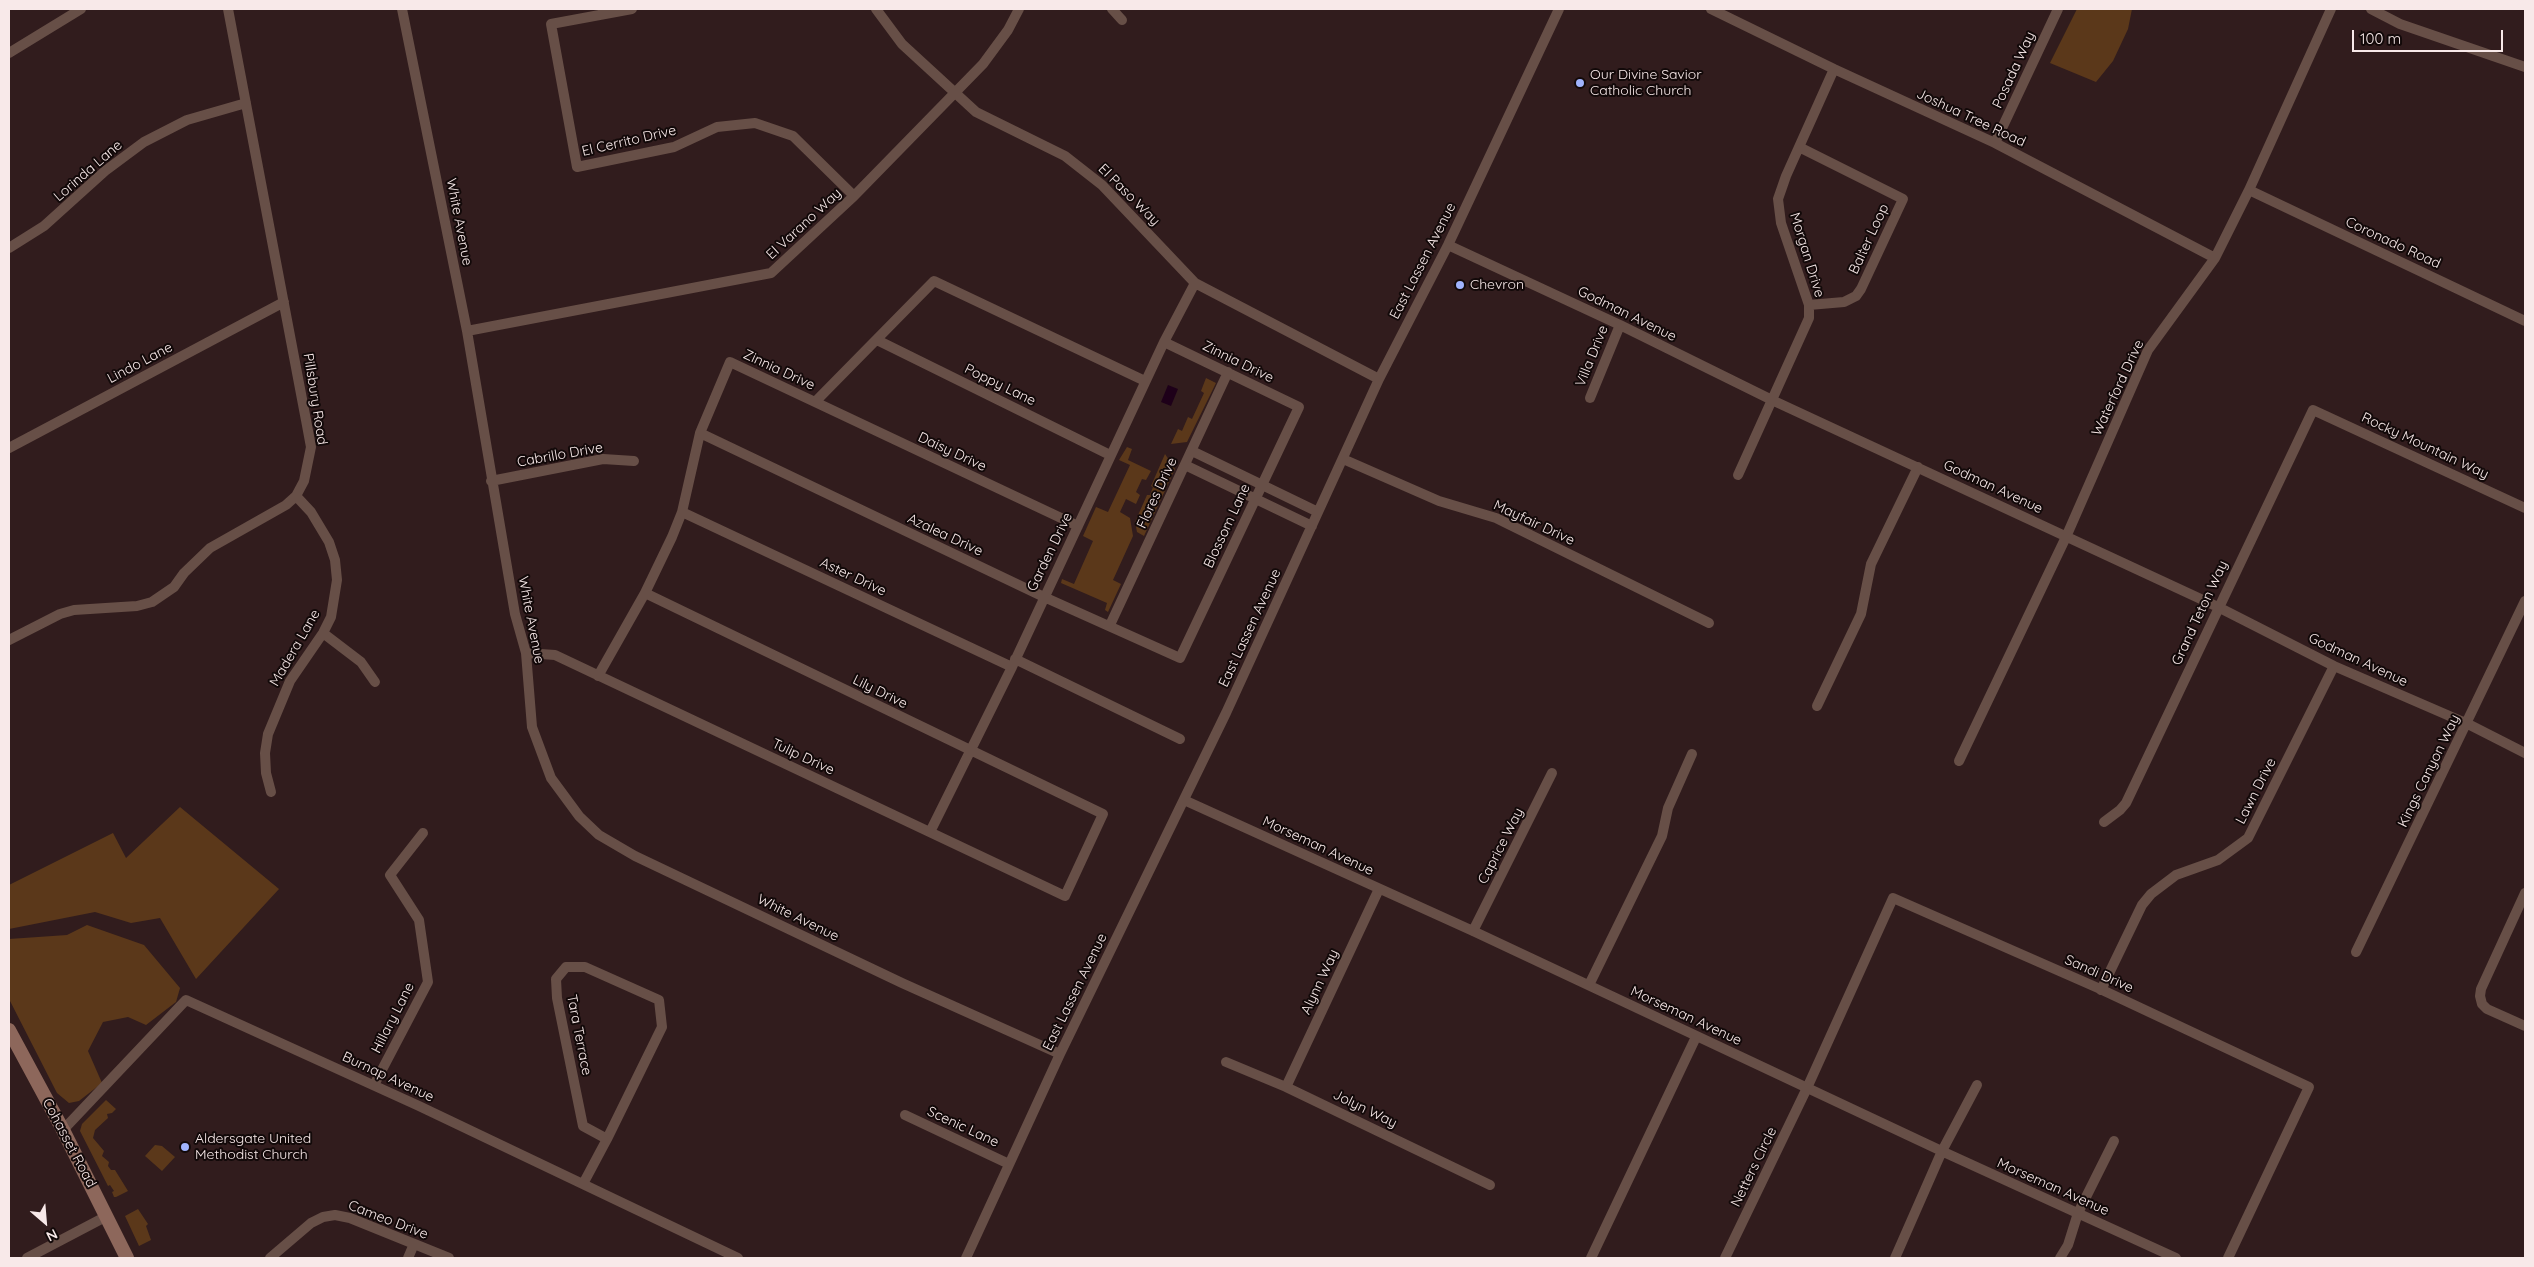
<!DOCTYPE html>
<style>
body{margin:0}
#map{position:relative;width:2534px;height:1267px;overflow:hidden;background:#311c1d;font-family:Quicksand,sans-serif}
canvas{display:block}
.frame{position:absolute;inset:0;border:10px solid #f8e9e9;pointer-events:none}
.north{position:absolute;left:20px;top:1197px;width:50px;height:50px;-webkit-text-stroke:4px #120909;paint-order:stroke;rotate:153deg;font-size:14px;font-weight:700;line-height:20px;text-align:center;color:#f8e9e9}
.north::after{content:'';display:block;margin:auto;width:18px;height:22px;background:#f8e9e9;clip-path:polygon(50% 0,100% 100%,50% 72%,0 100%)}
.scale{position:absolute;left:2352px;top:30px;width:151px;height:22px;box-sizing:border-box;border:2px solid #f8e9e9;border-top:0;padding-left:6px;font-size:15px;line-height:18px;white-space:nowrap;color:#f8e9e9;-webkit-text-stroke:4px #120909;paint-order:stroke}
</style>
<div id="map">
<canvas width="2534" height="1267"></canvas>
<div class="frame"></div>
<div class="north">N</div>
<div class="scale">100 m</div>
</div>
<script>
const g = document.querySelector('canvas').getContext('2d');
g.lineJoin = 'round';
function fill(path, color) { g.fillStyle = color; g.fill(path, 'evenodd'); }
const shape = rows => new Path2D(rows.map(r => 'M' + r).join(''));
function strokePath(path, color, width, dash) { g.strokeStyle = color; g.lineWidth = width; g.lineCap = dash ? 'butt' : 'round'; g.setLineDash(dash || []); g.stroke(path); }
function write(font, color, halo, rows, align = 'center') {
  g.font = font + ' Quicksand,sans-serif'; g.lineWidth = 4; g.setLineDash([]); g.textBaseline = 'middle'; g.strokeStyle = halo; g.fillStyle = color; for (const [text, x, y, turn = 0] of rows) {
    g.save(); g.translate(x, y); g.rotate((+turn || 0) * Math.PI / 180); g.textAlign = isNaN(turn) ? turn : align; if (halo) g.strokeText(text, 0, 0); g.fillText(text, 0, 0); g.restore();
  }
}
fill(shape([
 [2077,9,2132,9,2128,29,2113,61,2096,82,2050,63],
 [1206,378,1216,383,1187,442,1171,444,1178,429,1182,431,1188,417,1192,419,1204,393,1201,391],
 [1127,447,1132,449,1128,460,1151,471,1146,480,1142,479,1136,492,1140,495,1136,504,1126,499,1120,512,1130,518,1133,536,1113,580,1121,584,1108,612,1105,610,1107,603,1061,583,1062,579,1074,584,1093,541,1083,536,1096,507,1108,512,1130,465,1119,460],
 [1165,454,1175,469,1144,536,1137,532,1135,522,1147,495,1150,495,1153,487,1151,486],
 [180,807,279,889,196,979,160,918,131,923,95,912,9,929,9,885,113,833,126,858],
 [87,925,144,945,180,988,176,1002,146,1025,128,1017,103,1022,88,1051,102,1083,79,1101,69,1103,57,1093,9,999,9,939,67,935],
 [106,1100,116,1109,112,1113,107,1114,108,1118,95,1130,93,1138,104,1151,102,1156,109,1162,108,1166,111,1170,115,1170,128,1191,116,1197,114,1197,112,1192,114,1191,110,1185,108,1186,80,1131,82,1124],
 [155,1145,162,1146,175,1157,162,1171,145,1156],
 [138,1209,148,1224,146,1226,151,1240,139,1246,125,1216]
]), '#5b381a');
fill(shape([
 [1168,385,1178,389,1171,406,1161,402]
]), '#1e0019');
strokePath(shape([
 [402,9,467,331,515,614,526,653,532,727,551,778,579,816,599,835,635,856,902,983,1060,1054],
 [632,9,551,24,577,167,674,147,717,127,755,123,793,136,854,196],
 [876,9,902,44,976,112,1065,156,1102,185,1195,283,1379,379],
 [1112,9,1122,20],
 [1711,9,1834,69,1995,143,2215,258],
 [2371,9,2400,24,2525,67],
 [9,53,81,9],
 [1995,143,2058,9],
 [1799,147,1903,199,1861,289,1856,296,1844,302,1809,305],
 [2249,190,2525,321],
 [1448,245,1620,325,1774,401,2218,607,2334,666,2468,724,2525,753],
 [9,248,44,226,105,171,144,142,187,120,246,103],
 [467,331,771,273,854,196,983,64,1008,30,1019,9],
 [877,340,1110,455],
 [1590,398,1620,325],
 [815,402,1078,526],
 [700,433,1044,597,1180,658,1299,407,1164,342],
 [9,448,284,302],
 [1192,451,1318,512],
 [1343,459,1439,501,1496,518,1709,623],
 [1185,465,1312,526],
 [1738,475,1809,318,1809,305,1781,223,1778,199,1786,176,1834,69],
 [491,481,603,459,634,461],
 [682,512,1012,667],
 [1110,625,1228,372],
 [323,633,361,662,375,682],
 [9,640,60,614,74,610,137,606,152,602,174,587,184,573,210,548,286,505,296,496,304,481,311,447,306,420,228,9],
 [526,653,555,655,1065,896,1103,814,645,593],
 [1015,659,1180,739],
 [598,676,645,593,672,537,682,512,700,433,730,362,815,402,934,281,1145,381],
 [1817,706,1861,614,1871,564,1918,467],
 [1959,761,2066,537,2148,350,2215,258,2249,190,2331,9],
 [271,792,266,773,265,753,268,734,290,681,323,633,331,617,337,580,335,560,329,542,311,512,296,496],
 [1184,800,1473,931,1948,1154,2176,1258],
 [2104,822,2120,810,2126,803,2313,410,2525,508],
 [930,832,1012,667,1164,342,1195,283],
 [2525,893,2481,989,2480,996,2482,1004,2487,1009,2525,1026],
 [1473,931,1552,773],
 [2356,952,2525,601],
 [566,967,585,967,659,1000,662,1027,607,1139,583,1126,557,998,556,979,566,967],
 [1589,985,1662,836,1668,808,1692,754],
 [2101,990,2142,905,2151,894,2176,875,2218,860,2248,838,2334,666],
 [1226,1062,1286,1087,1490,1185],
 [374,1085,428,982,419,920,390,875,423,833],
 [1286,1087,1379,889],
 [905,1115,1009,1164],
 [63,1130,186,1000,419,1106,738,1258],
 [583,1184,607,1139],
 [27,1258,107,1216],
 [270,1258,311,1223,323,1217,335,1215,350,1218,449,1258],
 [408,1258,414,1244],
 [966,1258,1060,1054,1226,713,1379,379,1448,245,1559,9],
 [1591,1258,1696,1037],
 [1725,1258,1807,1088,1893,898,2098,988,2309,1087,2228,1258],
 [1895,1258,1942,1151,1977,1085],
 [2060,1258,2068,1245,2078,1213,2114,1141]
]), '#674f47', 10);
strokePath(shape([
 [9,1030,63,1130,127,1258]
]), '#8d675b', 14);
for (const [x, y, r, color] of [
 [1580,83,5,"#a0b3fd"],
 [1460,285,5,"#a0b3fd"],
 [185,1147,5,"#a0b3fd"]
]) { const dot = new Path2D(); dot.arc(x, y, r, 0, 2 * Math.PI); g.fillStyle = color; g.fill(dot); strokePath(dot, '#120909', 2); }
write('14px', '#f8e9e9', '#120909', [
 ["Posada Way",2014,70,-65],
 ["Joshua Tree Road",1971,118,25],
 ["El Cerrito Drive",629,141,-13],
 ["Lorinda Lane",88,171,-41],
 ["El Paso Way",1129,195,45],
 ["White Avenue",459,222,79],
 ["El Varano Way",804,224,-43],
 ["Balter Loop",1869,239,-65],
 ["Coronado Road",2393,243,25],
 ["Morgan Drive",1807,255,73],
 ["East Lassen Avenue",1423,261,-63],
 ["Godman Avenue",1627,314,26],
 ["Villa Drive",1592,356,-68],
 ["Zinnia Drive",1238,362,26],
 ["Lindo Lane",140,363,-28],
 ["Zinnia Drive",779,370,25],
 ["Poppy Lane",1000,385,26],
 ["Waterford Drive",2118,388,-65],
 ["Pillsbury Road",315,399,81],
 ["Rocky Mountain Way",2425,446,25],
 ["Daisy Drive",952,452,25],
 ["Cabrillo Drive",560,455,-10],
 ["Godman Avenue",1993,487,25],
 ["Flores Drive",1157,493,-65],
 ["Mayfair Drive",1534,523,25],
 ["Blossom Lane",1227,526,-65],
 ["Azalea Drive",945,535,25],
 ["Garden Drive",1050,552,-64],
 ["Aster Drive",853,577,25],
 ["Grand Teton Way",2200,613,-65],
 ["White Avenue",531,620,79],
 ["East Lassen Avenue",1250,628,-65],
 ["Madera Lane",295,648,-60],
 ["Godman Avenue",2358,660,25],
 ["Lily Drive",880,692,26],
 ["Tulip Drive",803,757,25],
 ["Kings Canyon Way",2429,771,-64],
 ["Lawn Drive",2256,791,-63],
 ["Morseman Avenue",1318,846,25],
 ["Caprice Way",1501,846,-63],
 ["White Avenue",798,918,26],
 ["Sandi Drive",2099,974,24],
 ["Alynn Way",1320,982,-65],
 ["East Lassen Avenue",1075,992,-64],
 ["Morseman Avenue",1686,1016,25],
 ["Hillary Lane",393,1018,-63],
 ["Tara Terrace",579,1035,79],
 ["Burnap Avenue",388,1077,25],
 ["Jolyn Way",1365,1109,26],
 ["Scenic Lane",963,1127,25],
 ["Cohasset Road",69,1143,62],
 ["Netters Circle",1754,1167,-64],
 ["Morseman Avenue",2053,1187,24],
 ["Cameo Drive",388,1220,21]
]);
write('14px', '#f8e9e9', '#120909', [
 ["Our Divine Savior",1590,75],
 ["Catholic Church",1590,91],
 ["Chevron",1470,285],
 ["Aldersgate United",195,1139],
 ["Methodist Church",195,1155]
], 'left');
</script>
